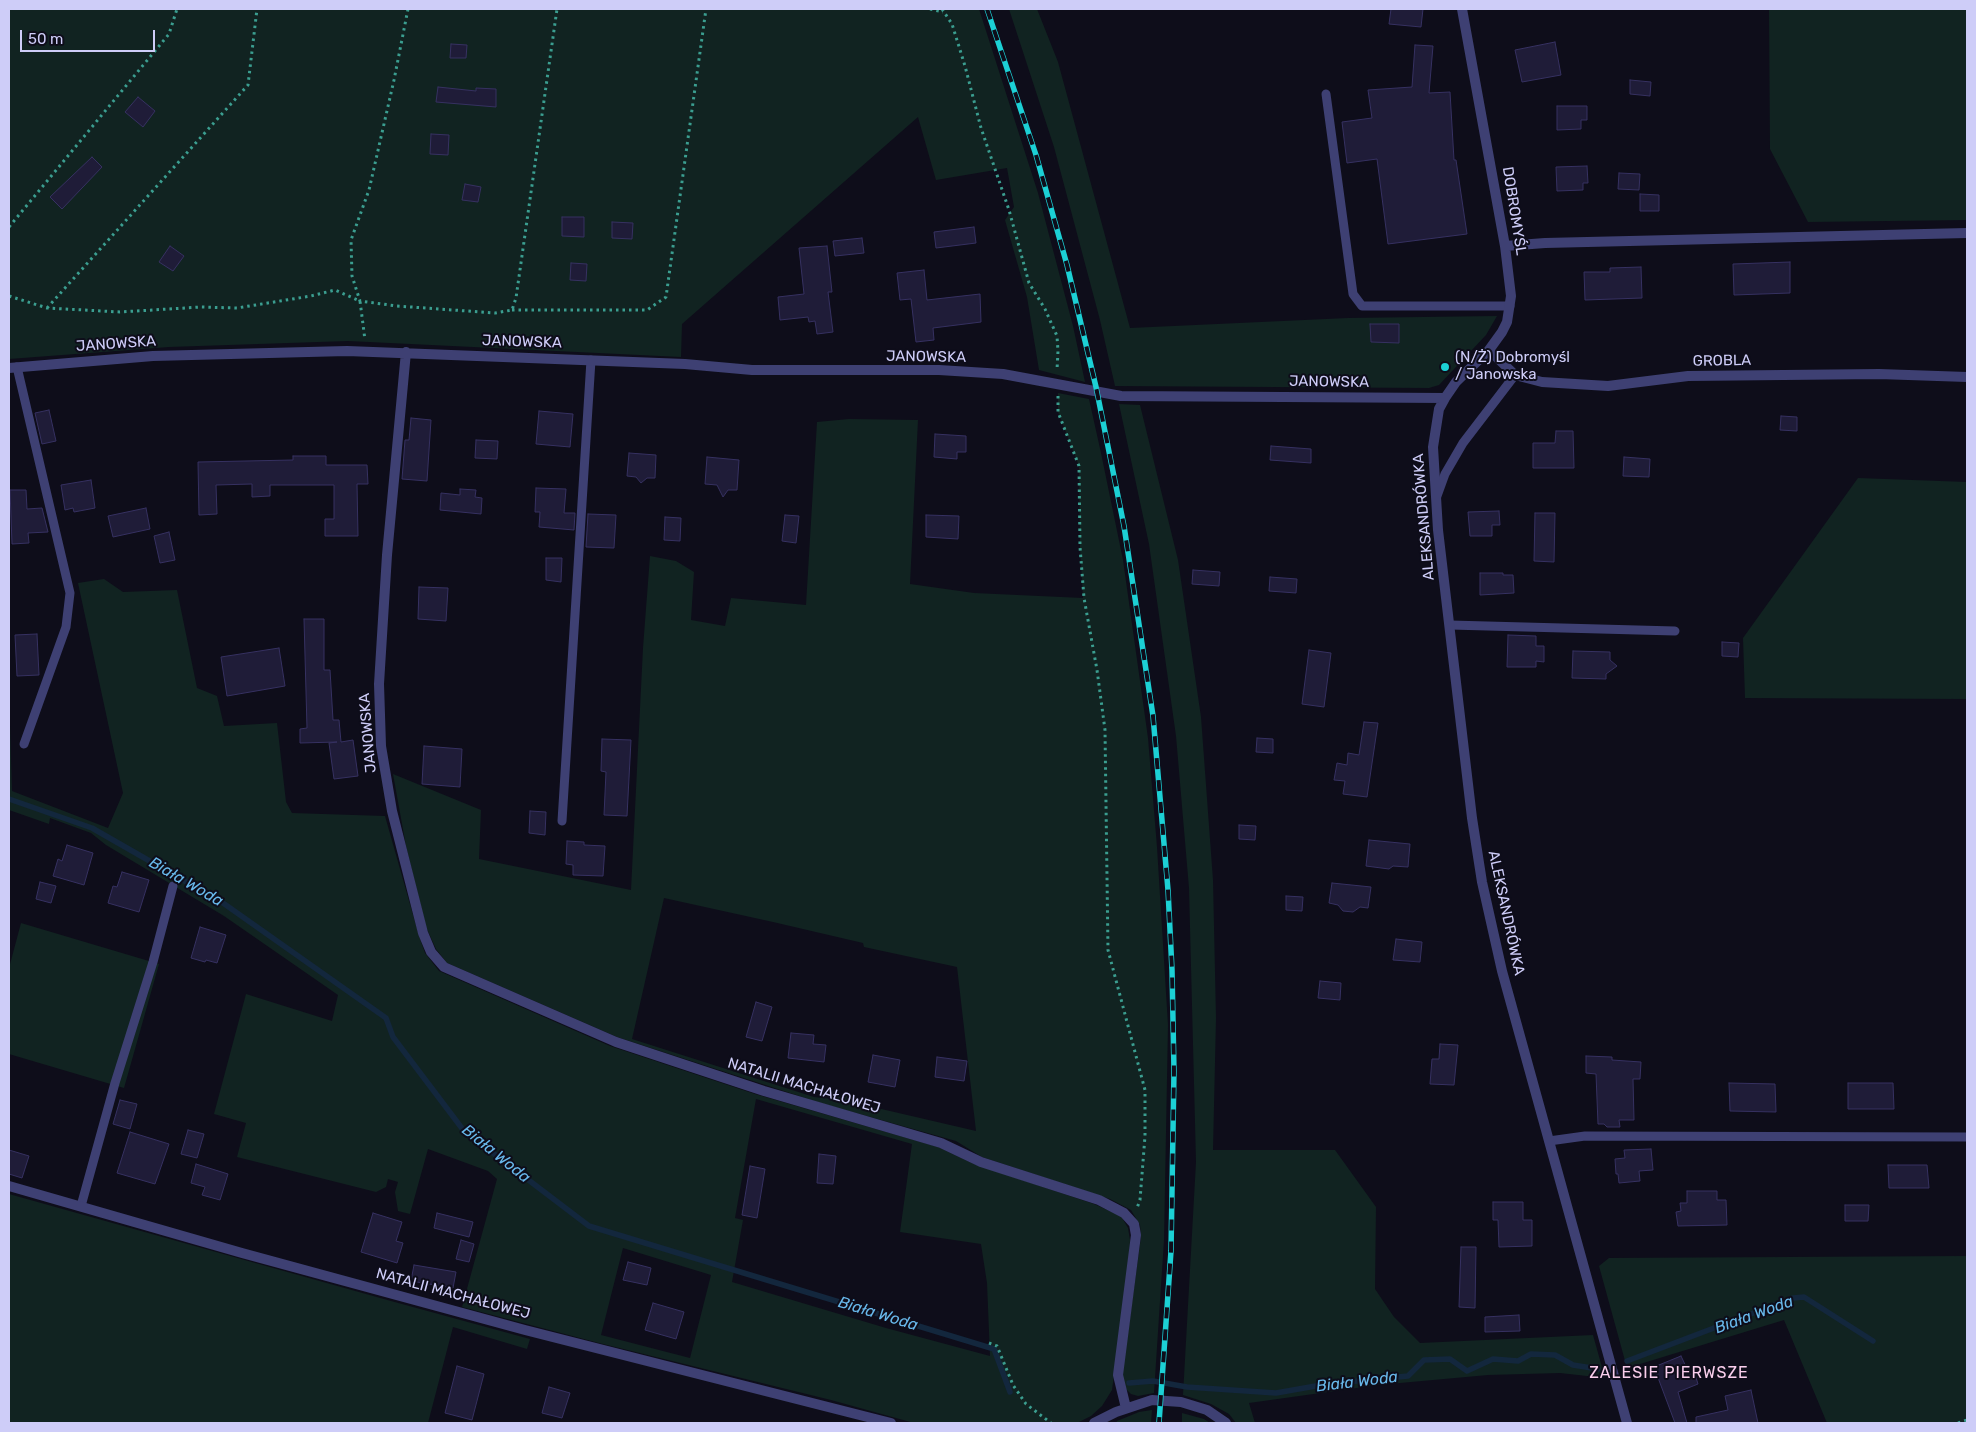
<!DOCTYPE html>
<meta charset="utf-8">
<style>
body{margin:0}
#map{position:relative;width:1976px;height:1432px;overflow:hidden;background:#0e0d1a;font-family:Rubik,sans-serif}
canvas{display:block}
.frame{position:absolute;inset:0;border:10px solid #cecdf8;pointer-events:none}
.scale{position:absolute;left:20px;top:30px;width:135px;height:22px;box-sizing:border-box;border:2px solid #cecdf8;border-top:0;padding-left:6px;font-size:15px;line-height:18px;white-space:nowrap;color:#cecdf8;-webkit-text-stroke:4px #0e0d1a;paint-order:stroke}
</style>
<div id="map">
<canvas width="1976" height="1432"></canvas>
<div class="frame"></div>
<div class="scale">50 m</div>
</div>
<script>
const g = document.querySelector('canvas').getContext('2d');
g.lineJoin = 'round';
function fill(path, color) { g.fillStyle = color; g.fill(path, 'evenodd'); }
const shape = rows => new Path2D(rows.map(r => 'M' + r).join(''));
function strokePath(path, color, width, dash) { g.strokeStyle = color; g.lineWidth = width; g.lineCap = dash ? 'butt' : 'round'; g.setLineDash(dash || []); g.stroke(path); }
function write(font, color, halo, rows, align = 'center') {
  g.font = font + ' Rubik,sans-serif'; g.lineWidth = 4; g.setLineDash([]); g.textBaseline = 'middle'; g.strokeStyle = halo; g.fillStyle = color; for (const [text, x, y, turn = 0] of rows) {
    g.save(); g.translate(x, y); g.rotate((+turn || 0) * Math.PI / 180); g.textAlign = isNaN(turn) ? turn : align; if (halo) g.strokeText(text, 0, 0); g.fillText(text, 0, 0); g.restore();
  }
}
fill(shape([
 [9,9,979,9,1038,193,1073,326,1085,382,1039,370,1027,297,1005,220,1014,207,1007,168,936,180,918,117,682,324,681,357,348,341,169,347,9,359],
 [1009,9,1037,9,1058,62,1130,328,1348,318,1497,316,1486,335,1439,385,1429,388,1115,386,1100,320,1054,147],
 [1769,9,1967,9,1967,220,1808,222,1770,149],
 [1058,393,1089,399,1101,453,1123,560,1148,738,1157,847,1168,1025,1164,1240,1154,1393,1138,1396,1131,1394,1126,1389,1122,1376,1141,1237,1140,1225,1131,1210,1110,1199,982,1157,956,1141,824,1104,617,1037,447,963,436,949,426,927,406,846,393,774,481,810,479,859,631,890,643,648,650,556,676,561,694,572,691,620,725,626,731,598,806,605,817,422,849,419,918,420,910,584,974,593,1083,598,1080,547,1079,466,1058,412],
 [664,898,773,922,863,943,864,947,957,967,976,1131,847,1101,847,1095,835,1093,833,1099,814,1097,632,1039],
 [1119,404,1140,405,1178,560,1201,717,1213,880,1216,1018,1213,1150,1335,1150,1376,1207,1375,1289,1394,1317,1420,1343,1593,1335,1605,1378,1560,1373,1488,1375,1378,1385,1249,1403,1255,1423,1236,1423,1229,1414,1211,1404,1183,1395,1196,1162,1189,888,1176,736,1149,544],
 [1858,478,1967,482,1967,699,1745,698,1743,638],
 [104,579,123,592,177,590,197,688,217,696,224,726,277,723,286,802,292,813,385,816,419,936,425,953,439,971,610,1046,755,1094,938,1147,974,1164,1094,1204,1121,1216,1128,1228,1130,1240,1129,1267,1112,1390,1102,1406,1091,1416,1077,1423,914,1423,831,1400,599,1343,462,1307,497,1179,488,1171,428,1149,410,1214,398,1211,395,1192,398,1182,388,1179,386,1187,376,1192,237,1157,246,1123,214,1114,246,994,332,1021,338,995,224,916,106,845,91,833,50,818,49,824,9,810,9,693,12,791,108,828,123,793,78,583],
 [756,1099,912,1144,900,1232,981,1244,987,1283,990,1356,886,1328,732,1282,743,1220,735,1218],
 [623,1248,711,1275,690,1358,601,1335],
 [21,923,159,964,124,1088,9,1054,9,968],
 [9,1194,391,1301,530,1339,527,1349,453,1327,428,1423,9,1423],
 [1967,1256,1967,1423,1827,1423,1784,1320,1627,1368,1599,1266,1609,1258],
 [1152,1410,1151,1423,1116,1423,1117,1421,1139,1412],
 [1182,1413,1204,1419,1210,1423,1182,1423]
]), '#112321');
strokePath(shape([
 [9,799,92,828,223,903,386,1018,393,1037,464,1131,589,1226,994,1349,1010,1392],
 [1627,1361,1793,1298,1804,1297,1873,1341],
 [1129,1383,1153,1381,1187,1387,1276,1393,1327,1384,1408,1376,1424,1360,1450,1359,1467,1371,1493,1359,1518,1361,1531,1354,1555,1355,1573,1365,1598,1369]
]), '#13273d', 5.5);
const building = shape([
 [1391,9,1423,9,1421,27,1389,24,1391,9],
 [1555,42,1561,75,1522,82,1515,50,1555,42],
 [451,44,467,45,466,58,450,58,451,44],
 [1415,45,1433,46,1429,93,1450,92,1454,160,1456,160,1467,234,1388,244,1377,159,1347,163,1342,122,1372,118,1368,90,1412,87,1415,45],
 [1630,80,1651,82,1650,96,1630,94,1630,80],
 [438,87,476,91,476,88,496,89,496,107,436,102,438,87],
 [138,97,155,111,143,127,125,112,138,97],
 [1557,106,1587,106,1587,120,1581,120,1581,129,1557,130,1557,106],
 [431,134,449,135,448,155,430,154,431,134],
 [92,157,102,167,62,209,50,197,92,157],
 [1587,166,1588,183,1583,183,1583,190,1557,191,1556,167,1587,166],
 [1619,173,1640,174,1639,190,1618,189,1619,173],
 [465,184,481,187,478,202,462,200,465,184],
 [1640,194,1659,195,1659,211,1640,211,1640,194],
 [562,217,584,217,584,237,562,236,562,217],
 [612,222,633,223,632,239,612,238,612,222],
 [974,227,976,243,936,248,934,232,974,227],
 [862,238,864,253,835,256,833,241,862,238],
 [170,246,184,256,173,271,159,262,170,246],
 [827,246,832,292,828,292,833,332,817,334,815,321,809,322,808,317,780,320,778,297,804,294,799,248,827,246],
 [1790,262,1790,293,1734,295,1733,264,1790,262],
 [571,263,587,264,586,281,570,280,571,263],
 [1641,267,1642,298,1585,300,1584,272,1610,272,1610,268,1641,267],
 [924,270,927,300,980,294,981,322,933,328,934,340,916,342,911,299,900,300,897,273,924,270],
 [1370,324,1399,324,1399,343,1371,342,1370,324],
 [49,410,56,441,42,444,35,413,49,410],
 [539,411,573,414,570,447,536,444,539,411],
 [1781,416,1797,417,1797,431,1780,430,1781,416],
 [411,418,431,420,427,481,402,479,405,440,409,440,411,418],
 [1556,431,1573,431,1574,468,1533,468,1533,443,1555,443,1556,431],
 [935,434,966,436,966,452,957,452,957,459,934,457,935,434],
 [476,440,498,441,497,459,475,458,476,440],
 [1271,446,1311,449,1311,463,1270,460,1271,446],
 [629,453,656,455,655,478,647,478,641,483,636,477,627,476,629,453],
 [293,456,326,456,326,465,367,465,368,484,357,484,358,536,325,536,325,519,334,519,334,485,270,485,270,496,252,497,252,484,216,485,217,514,199,515,198,462,293,460,293,456],
 [707,457,739,460,737,490,728,490,723,497,717,485,705,484,707,457],
 [1624,457,1650,459,1649,477,1623,476,1624,457],
 [91,480,95,508,74,512,73,508,65,510,61,485,91,480],
 [536,488,566,489,564,513,575,513,574,530,539,527,540,512,535,512,536,488],
 [460,489,476,490,475,497,482,498,481,514,440,510,441,493,460,495,460,489],
 [10,490,26,490,27,509,42,508,48,532,28,533,29,543,12,544,10,490],
 [146,508,150,529,113,537,108,516,146,508],
 [1499,511,1500,525,1492,525,1492,536,1470,536,1468,512,1499,511],
 [1535,513,1555,513,1554,562,1534,561,1535,513],
 [588,514,616,515,614,548,586,547,588,514],
 [785,515,799,516,796,543,782,541,785,515],
 [926,515,959,516,958,539,926,537,926,515],
 [665,517,681,518,680,541,664,540,665,517],
 [169,532,175,560,160,563,154,536,169,532],
 [546,558,562,558,561,582,546,580,546,558],
 [1193,570,1220,572,1219,586,1192,584,1193,570],
 [1480,573,1503,573,1503,575,1513,575,1514,593,1480,595,1480,573],
 [1270,577,1297,579,1296,593,1269,591,1270,577],
 [419,587,448,588,446,621,418,619,419,587],
 [304,619,324,619,324,670,330,670,333,720,339,720,341,742,353,740,358,776,334,779,329,743,337,742,300,743,300,729,307,728,304,619],
 [37,634,39,675,17,676,15,635,37,634],
 [1508,635,1536,636,1536,646,1544,646,1544,662,1536,661,1536,667,1507,667,1508,635],
 [1722,642,1739,643,1738,657,1722,656,1722,642],
 [279,648,285,686,227,696,221,657,279,648],
 [1309,650,1331,653,1324,707,1302,704,1309,650],
 [1573,651,1610,652,1610,660,1617,666,1606,674,1606,679,1572,678,1573,651],
 [1364,722,1378,723,1367,797,1343,794,1345,781,1334,780,1337,763,1347,765,1348,753,1359,755,1364,722],
 [1257,738,1273,739,1273,753,1256,752,1257,738],
 [602,739,631,740,627,816,604,815,606,772,601,771,602,739],
 [424,746,462,749,460,787,422,784,424,746],
 [530,811,546,812,545,835,529,833,530,811],
 [1239,825,1256,826,1255,840,1239,839,1239,825],
 [1369,840,1410,844,1408,867,1393,866,1389,869,1366,866,1369,840],
 [567,841,584,842,584,845,605,846,603,876,573,875,573,865,566,864,567,841],
 [67,845,93,853,84,885,53,876,58,859,62,861,67,845],
 [122,872,149,880,139,912,108,903,113,886,117,887,122,872],
 [40,882,56,886,51,903,36,899,40,882],
 [1332,883,1371,887,1368,908,1360,907,1353,912,1343,911,1338,905,1329,903,1332,883],
 [1286,896,1303,897,1302,911,1286,910,1286,896],
 [200,927,226,935,217,963,206,960,205,962,191,958,200,927],
 [1396,939,1422,942,1420,962,1393,960,1396,939],
 [1320,981,1341,983,1340,1000,1318,998,1320,981],
 [756,1002,772,1007,762,1041,746,1037,756,1002],
 [791,1033,814,1035,813,1044,826,1045,824,1062,788,1058,791,1033],
 [1440,1044,1458,1045,1454,1085,1430,1084,1432,1059,1439,1059,1440,1044],
 [873,1055,900,1060,895,1087,868,1082,873,1055],
 [1586,1056,1612,1057,1612,1060,1641,1062,1640,1079,1633,1079,1634,1120,1619,1120,1620,1127,1607,1127,1604,1124,1598,1124,1596,1074,1586,1073,1586,1056],
 [937,1057,967,1061,964,1081,935,1077,937,1057],
 [1729,1083,1775,1084,1776,1112,1730,1111,1729,1083],
 [1848,1083,1893,1083,1894,1109,1848,1109,1848,1083],
 [120,1100,137,1104,130,1129,113,1124,120,1100],
 [188,1130,204,1134,197,1158,181,1154,188,1130],
 [130,1132,169,1144,155,1184,117,1173,130,1132],
 [1651,1149,1653,1170,1639,1171,1640,1181,1619,1183,1618,1174,1616,1174,1615,1159,1625,1158,1624,1150,1651,1149],
 [9,1150,29,1156,22,1178,9,1174,9,1150],
 [819,1154,836,1156,833,1184,817,1183,819,1154],
 [196,1164,228,1174,220,1200,202,1195,205,1187,191,1183,196,1164],
 [1888,1165,1927,1165,1929,1188,1889,1188,1888,1165],
 [750,1166,765,1169,757,1218,742,1215,750,1166],
 [1687,1191,1717,1191,1717,1200,1726,1200,1727,1225,1678,1226,1676,1212,1681,1211,1680,1203,1687,1203,1687,1191],
 [1493,1202,1523,1202,1523,1220,1532,1220,1532,1246,1499,1247,1498,1220,1493,1220,1493,1202],
 [1845,1205,1869,1205,1868,1221,1845,1221,1845,1205],
 [373,1213,402,1222,396,1241,403,1243,397,1263,361,1252,373,1213],
 [437,1213,473,1222,469,1237,434,1228,437,1213],
 [461,1240,474,1244,469,1262,456,1259,461,1240],
 [1461,1247,1476,1247,1475,1308,1459,1307,1461,1247],
 [628,1262,651,1268,647,1285,623,1280,628,1262],
 [414,1265,456,1272,453,1288,411,1281,414,1265],
 [653,1303,684,1312,676,1339,645,1330,653,1303],
 [1519,1315,1520,1331,1485,1332,1485,1317,1519,1315],
 [1681,1356,1689,1373,1694,1371,1698,1384,1678,1392,1687,1423,1675,1423,1654,1367,1681,1356],
 [457,1366,484,1374,472,1420,445,1413,457,1366],
 [549,1387,570,1393,562,1418,542,1413,549,1387],
 [1751,1390,1758,1423,1696,1423,1696,1417,1728,1410,1725,1396,1751,1390]
]);
fill(building, '#1f1c38');
strokePath(building, '#363161', 1);
strokePath(shape([
 [408,9,394,80,369,190,351,240,352,276,360,301,397,306,495,313,512,310,516,298,557,9],
 [930,9,943,12],
 [942,9,952,24,965,66,981,128,1009,210,1029,283,1045,309,1057,336,1058,351,1057,370],
 [9,227,169,34,177,9],
 [9,296,47,308,120,312,201,307,237,308,311,296,335,290,360,301,365,340],
 [47,308,248,85,257,9],
 [512,310,647,310,666,297,706,9],
 [1058,396,1058,412,1079,466,1080,547,1084,598,1097,670,1105,730,1108,950,1145,1090,1145,1136,1140,1200,1137,1208],
 [989,1343,997,1346,1013,1385,1026,1404,1051,1423],
 [1958,1423,1967,1420]
]), '#3b9e90', 3, [2.5, 4]);
strokePath(shape([
 [1326,94,1353,294,1362,306,1510,306],
 [17,367,70,593,66,627,24,744],
 [1437,496,1445,474,1463,443,1515,375],
 [1450,625,1675,631],
 [562,821,591,360],
 [1549,1141,1585,1136,1967,1137],
 [81,1206,115,1083,153,962,173,886]
]), '#3e4073', 9);
strokePath(shape([
 [1462,9,1505,246,1511,296,1507,322,1502,332,1489,350,1456,382,1445,398,1439,409,1433,447,1438,530,1472,818,1482,882,1502,971,1627,1423],
 [1505,246,1545,243,1967,233],
 [1489,350,1515,375,1542,382,1608,386,1688,376,1879,374,1967,377],
 [406,352,387,555,379,684,381,746,392,811,423,933,431,952,444,967,616,1042,764,1091,941,1143,981,1162,1099,1200,1124,1213,1134,1224,1136,1235,1118,1375,1126,1408],
 [9,368,153,356,347,351,685,364,752,370,939,370,1003,374,1121,396,1445,398],
 [9,1186,242,1253,525,1330,891,1423],
 [1094,1423,1116,1412,1152,1400,1181,1402,1207,1410,1226,1423]
]), '#3e4073', 10);
const rail = shape([
 [987,9,1036,155,1067,265,1096,387,1124,526,1153,716,1168,890,1172,970,1174,1071,1171,1251,1159,1423]
]);
strokePath(rail, '#1cd0d5', 5.5);
strokePath(rail, '#0e0d1a', 4, [11]);
for (const [x, y, r, color] of [
 [1445,367,5,"#1cd0d5"]
]) { const dot = new Path2D(); dot.arc(x, y, r, 0, 2 * Math.PI); g.fillStyle = color; g.fill(dot); strokePath(dot, '#0e0d1a', 2); }
write('15px', '#cecdf8', '#0e0d1a', [
 ["DOBROMYŚL",1514,211,81],
 ["JANOWSKA",522,342,2],
 ["JANOWSKA",116,344,-4],
 ["JANOWSKA",926,357,1],
 ["GROBLA",1722,361,-1],
 ["JANOWSKA",1329,382,1],
 ["ALEKSANDRÓWKA",1424,517,-95],
 ["JANOWSKA",368,733,-95],
 ["ALEKSANDRÓWKA",1506,913,78],
 ["NATALII MACHAŁOWEJ",804,1086,17],
 ["NATALII MACHAŁOWEJ",453,1294,15]
]);
write('15px', '#cecdf8', '#0e0d1a', [
 ["(N/Ż) Dobromyśl",1455,358],
 ["/ Janowska",1455,375]
], 'left');
write('italic 16px', '#68b8eb', '#0e0d1a', [
 ["Biała Woda",186,882,30],
 ["Biała Woda",496,1154,39],
 ["Biała Woda",878,1314,17],
 ["Biała Woda",1754,1315,-20],
 ["Biała Woda",1357,1382,-7]
]);
g.letterSpacing = '1px';
write('16px', '#f9ceec', '#0e0d1a', [
 ["ZALESIE PIERWSZE",1669,1373]
]);
g.letterSpacing = '0px';
</script>
